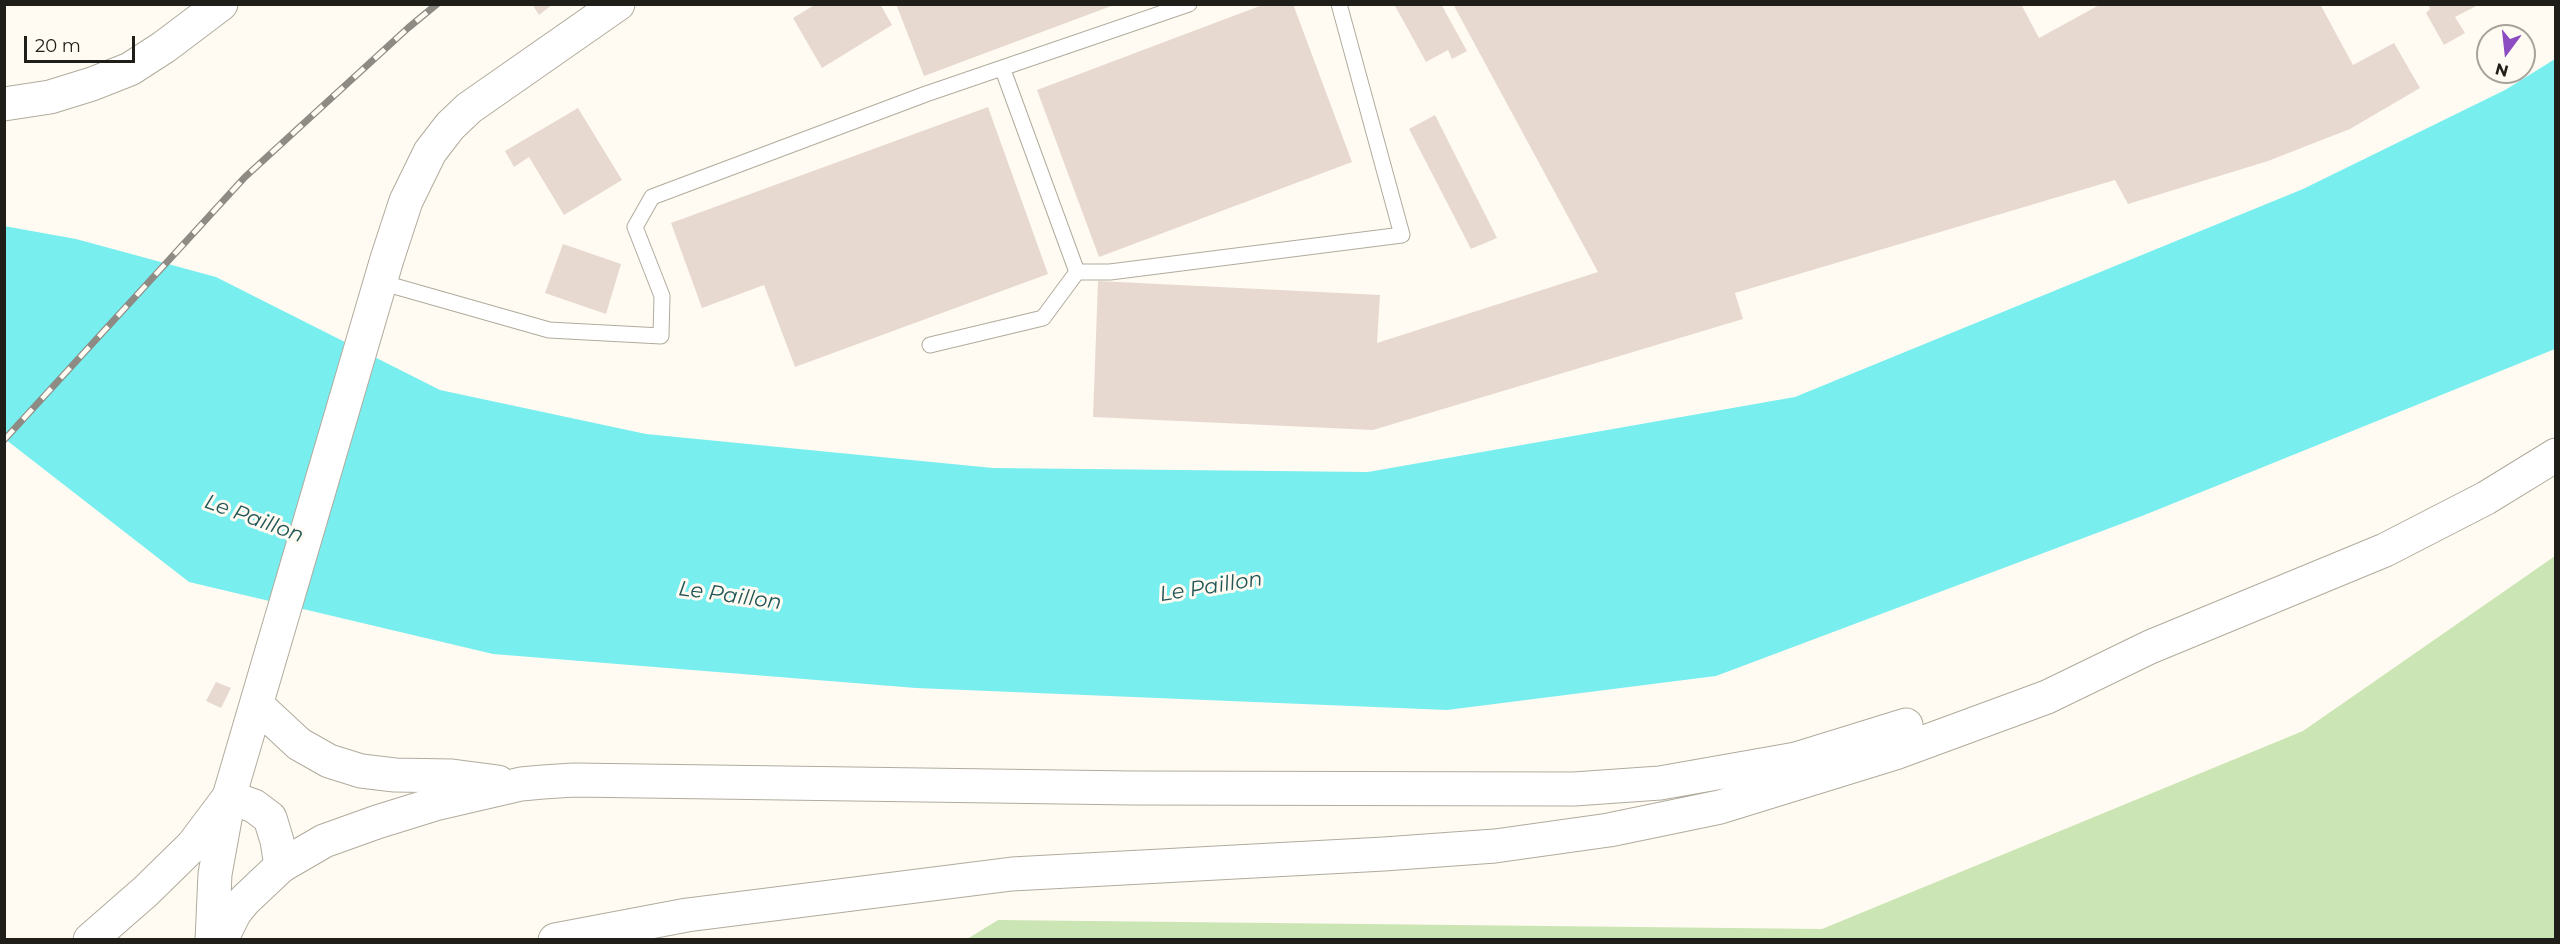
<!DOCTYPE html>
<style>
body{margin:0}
#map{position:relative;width:2560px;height:944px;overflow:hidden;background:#fffbf2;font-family:Montserrat,sans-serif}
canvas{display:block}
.frame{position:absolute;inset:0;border:6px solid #201e19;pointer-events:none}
.north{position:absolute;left:2476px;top:24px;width:60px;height:60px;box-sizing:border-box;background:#fffbf2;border:2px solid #a6a39b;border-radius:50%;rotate:195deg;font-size:16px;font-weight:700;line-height:24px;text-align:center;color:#201e19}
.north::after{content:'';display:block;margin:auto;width:21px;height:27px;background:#8d4dc2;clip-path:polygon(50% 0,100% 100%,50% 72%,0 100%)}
.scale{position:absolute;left:24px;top:36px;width:111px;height:27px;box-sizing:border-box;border:3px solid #201e19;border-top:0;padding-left:8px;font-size:18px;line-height:21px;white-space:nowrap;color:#201e19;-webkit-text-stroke:4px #fffbf2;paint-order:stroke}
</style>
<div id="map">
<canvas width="2560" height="944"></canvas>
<div class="frame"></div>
<div class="north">N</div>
<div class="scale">20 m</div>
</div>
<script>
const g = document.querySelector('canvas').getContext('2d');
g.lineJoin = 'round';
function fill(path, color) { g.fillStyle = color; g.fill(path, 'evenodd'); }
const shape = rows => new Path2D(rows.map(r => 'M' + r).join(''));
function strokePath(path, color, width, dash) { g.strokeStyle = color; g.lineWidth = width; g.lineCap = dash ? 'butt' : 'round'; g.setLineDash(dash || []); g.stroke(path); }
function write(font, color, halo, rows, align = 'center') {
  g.font = font + ' Montserrat,sans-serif'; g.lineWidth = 6; g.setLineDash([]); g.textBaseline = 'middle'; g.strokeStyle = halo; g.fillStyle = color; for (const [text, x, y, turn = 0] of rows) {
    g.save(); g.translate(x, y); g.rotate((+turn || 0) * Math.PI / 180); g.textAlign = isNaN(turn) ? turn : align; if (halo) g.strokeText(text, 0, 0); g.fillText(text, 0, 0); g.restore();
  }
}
fill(shape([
 [2555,556,2555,939,967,939,998,920,1822,929,2303,731]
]), '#cce5b4');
fill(shape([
 [2555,59,2555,349,2142,516,1716,676,1447,710,916,688,493,654,189,582,5,439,4,226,76,239,216,277,440,390,646,434,993,468,1368,472,1795,397,2303,189,2505,90]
]), '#79eeef');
fill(shape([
 [532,4,553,4,539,15],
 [816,4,880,4,892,25,822,68,793,18],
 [896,4,1114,4,1114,5,924,76],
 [1265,4,1293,4,1352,162,1099,257,1037,90],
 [1394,4,1441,4,1467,51,1452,59,1448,50,1426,62],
 [1453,4,2021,4,2039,38,2101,4,2320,4,2353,65,2394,43,2420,88,2350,129,2268,161,2128,204,2115,180,1735,293,1743,319,1373,430,1093,417,1098,281,1380,295,1377,343,1598,272],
 [2428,4,2480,4,2455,17,2465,33,2444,45,2426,13,2430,9],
 [988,107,1048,274,795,367,764,285,702,308,671,223],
 [578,108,622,180,564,215,529,157,514,167,505,151],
 [1435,115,1497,238,1471,249,1409,129],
 [563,244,621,264,606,314,545,293],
 [216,682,231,688,221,708,206,701]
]), '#e8d9d0');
const lane = shape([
 [1003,70,1077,272],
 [380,282,549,330,661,336,662,296,635,227,652,197,926,94,1189,4],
 [930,345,1043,318,1077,272,1110,272,1402,235,1339,4]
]);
const secondary = shape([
 [4,104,50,97,92,84,130,69,164,47,221,4],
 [212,940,215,874,229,797],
 [221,940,235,912,245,900,281,866]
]);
const primary = shape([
 [257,705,299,744,329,761,361,771,395,775,452,776,498,782],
 [229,797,254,806,270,818,277,841,281,866,324,841,377,822,435,804,521,784,543,782,574,780,1132,788,1574,789,1660,783,1796,759,1906,725],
 [90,940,146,891,193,845,229,797,387,259,406,201,430,152,450,126,469,108,618,4],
 [555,940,687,915,1012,874,1384,854,1495,846,1609,830,1720,807,1895,753,2047,697,2150,647,2385,550,2486,498,2556,455]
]);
strokePath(lane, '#b1ab9d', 17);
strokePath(secondary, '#b1ab9d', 35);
strokePath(primary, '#b1ab9d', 35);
strokePath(lane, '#fff', 15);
strokePath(secondary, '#fff', 33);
strokePath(primary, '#fff', 33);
const rail = shape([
 [4,440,245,177,408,28,437,4]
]);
strokePath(rail, '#8e8b84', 7);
strokePath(rail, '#fffbf2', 4.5, [14]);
write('italic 21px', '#225556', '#fffbf2', [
 ["Le Paillon",254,519,20],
 ["Le Paillon",1211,587,-9],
 ["Le Paillon",730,596,8]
]);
</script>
